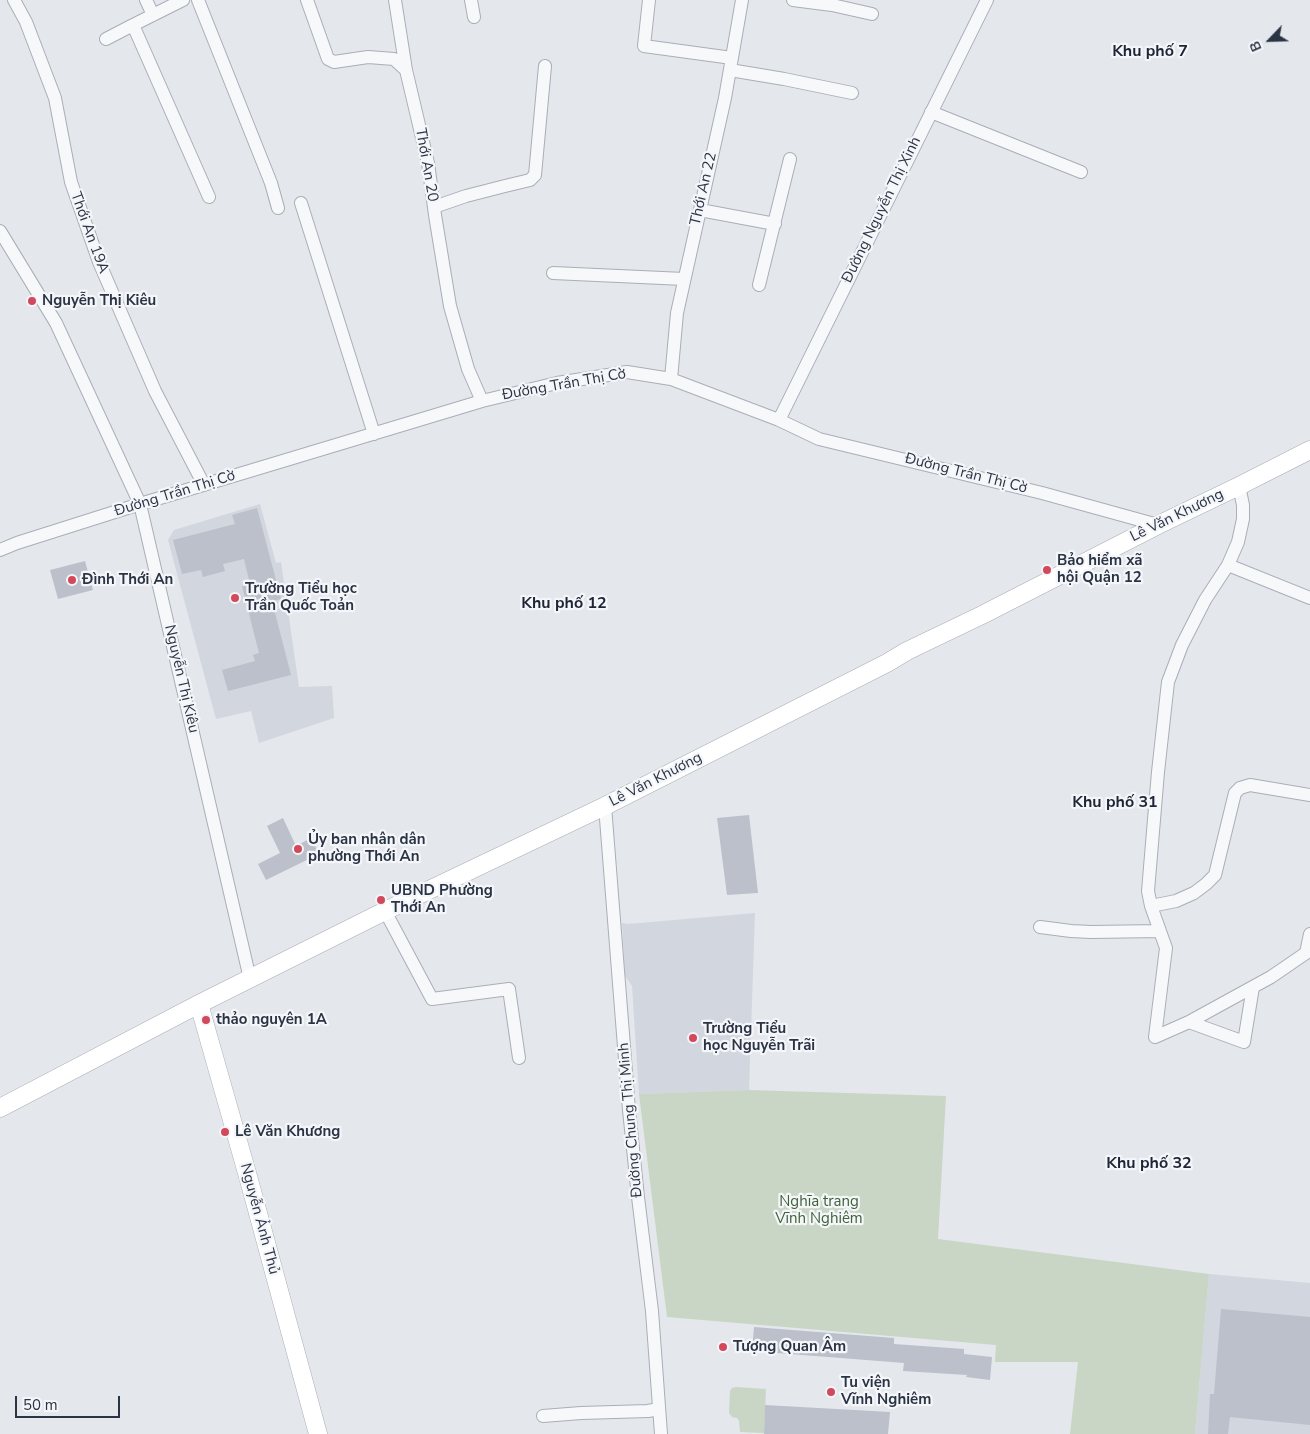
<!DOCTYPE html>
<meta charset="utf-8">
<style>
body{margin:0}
#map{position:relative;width:1310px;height:1434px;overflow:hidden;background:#e4e7ec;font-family:"Nunito Sans",sans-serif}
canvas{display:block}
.north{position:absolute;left:1245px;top:15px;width:50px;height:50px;-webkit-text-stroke:4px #f4f6f9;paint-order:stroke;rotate:246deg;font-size:14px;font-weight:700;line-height:20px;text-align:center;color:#2b3445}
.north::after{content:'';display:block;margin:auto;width:18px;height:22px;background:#2b3445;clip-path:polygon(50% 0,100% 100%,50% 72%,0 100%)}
.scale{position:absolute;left:15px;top:1396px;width:105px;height:22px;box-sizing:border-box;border:2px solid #2b3445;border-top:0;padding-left:6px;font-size:15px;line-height:18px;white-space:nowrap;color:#2b3445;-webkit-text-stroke:4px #f4f6f9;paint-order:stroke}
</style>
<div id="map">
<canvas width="1310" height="1434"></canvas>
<div class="north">B</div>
<div class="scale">50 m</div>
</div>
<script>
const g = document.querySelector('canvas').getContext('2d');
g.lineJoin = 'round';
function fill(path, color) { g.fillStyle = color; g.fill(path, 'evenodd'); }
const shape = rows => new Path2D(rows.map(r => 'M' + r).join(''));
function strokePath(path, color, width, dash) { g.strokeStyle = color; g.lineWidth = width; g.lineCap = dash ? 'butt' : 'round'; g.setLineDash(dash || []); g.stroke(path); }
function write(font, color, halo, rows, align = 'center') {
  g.font = font + ' "Nunito Sans",sans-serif'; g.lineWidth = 4.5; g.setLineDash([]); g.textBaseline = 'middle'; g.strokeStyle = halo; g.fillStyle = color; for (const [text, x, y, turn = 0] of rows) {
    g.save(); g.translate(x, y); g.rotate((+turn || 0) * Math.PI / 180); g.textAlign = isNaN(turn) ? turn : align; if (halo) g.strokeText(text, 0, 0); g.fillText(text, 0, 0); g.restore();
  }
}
fill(shape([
 [260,504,276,563,281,562,299,687,332,686,334,718,259,743,251,711,216,719,168,540,174,530],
 [755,913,749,1090,639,1094,632,986,625,976,622,923,628,924],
 [1209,1274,1310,1283,1310,1434,1195,1434]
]), '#d2d6de');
fill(shape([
 [749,1090,946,1096,938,1239,1209,1274,1195,1434,1070,1434,1078,1362,995,1362,996,1345,667,1317,639,1094],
 [736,1387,766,1389,764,1433,740,1432,739,1421,737,1418,732,1417,729,1413,730,1391,732,1388]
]), '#c9d6c5');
fill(shape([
 [257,508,281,599,272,601,291,675,228,691,222,670,255,661,253,655,259,653,242,586,250,584,244,559,223,564,225,571,203,577,201,570,182,574,173,540,235,524,232,515],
 [85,561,93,590,58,599,50,570],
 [749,815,758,893,727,895,717,818],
 [283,818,296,846,311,838,319,854,266,880,258,864,280,853,267,826],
 [1221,1309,1310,1317,1310,1425,1230,1417,1228,1434,1208,1434,1210,1394,1214,1394],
 [754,1327,894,1338,894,1344,964,1349,964,1354,992,1357,990,1380,966,1377,967,1375,903,1371,904,1363,752,1351],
 [765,1405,890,1412,888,1434,764,1434]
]), '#bbc0ca');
const minor = shape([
 [14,0,26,22,55,98,71,182,99,262,155,391,204,485],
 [146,0,153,15],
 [183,0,133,25,209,197],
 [198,0,271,183,278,208],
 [307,0,328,59,334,62,368,57,394,59,406,70,428,163,435,215,450,306,468,369,482,401],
 [395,0,406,70],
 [471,0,474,17],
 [649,0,644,46,732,58],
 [793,0,832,5,872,14],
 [106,39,133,25],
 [730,70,784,79,852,93],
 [931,112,1081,172],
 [301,203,374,434],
 [434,207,466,196,505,186,530,180,535,175,545,66],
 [700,210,775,224],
 [0,231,56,323,140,504,250,979],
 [553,273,684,279],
 [759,285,790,159],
 [671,379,677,313,725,98,742,0],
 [779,420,987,0],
 [0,550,17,543,140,504,482,401,557,383,627,372,671,379,779,420,819,439,1042,493,1158,525],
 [1228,565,1310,598],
 [605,806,629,1110,638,1197,652,1311,661,1434],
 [1151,906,1176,901,1194,893,1206,884,1215,875,1233,801,1235,793,1240,788,1250,785,1310,795],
 [385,911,432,999,509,989,519,1058],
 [1040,927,1071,931,1091,932,1160,931],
 [1189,1022,1244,1042,1253,987],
 [1155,1037,1166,948,1151,906,1148,891,1158,772,1168,682,1182,645,1205,600,1228,565,1238,542,1243,519,1243,505,1239,486],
 [1155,1037,1189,1022,1271,977,1306,953,1310,934],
 [543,1416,581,1413,648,1411,659,1409]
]);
const secondary = shape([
 [199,1004,249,1180,318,1434],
 [0,1108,199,1004,385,911,605,806,887,663,907,651,982,615,1158,525,1239,486,1310,450]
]);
strokePath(minor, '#a9aeb7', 14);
strokePath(secondary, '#a9aeb7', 19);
strokePath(minor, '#f7f8fa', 12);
strokePath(secondary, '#fff', 18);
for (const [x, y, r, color] of [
 [32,301,5,"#d1495b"],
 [1047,570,5,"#d1495b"],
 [72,580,5,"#d1495b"],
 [235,598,5,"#d1495b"],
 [298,849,5,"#d1495b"],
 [381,900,5,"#d1495b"],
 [206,1020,5,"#d1495b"],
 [693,1038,5,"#d1495b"],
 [225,1132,5,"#d1495b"],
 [723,1347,5,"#d1495b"],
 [831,1392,5,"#d1495b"]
]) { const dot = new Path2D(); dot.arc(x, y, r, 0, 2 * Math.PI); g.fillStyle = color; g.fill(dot); strokePath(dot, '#f4f6f9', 2); }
write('15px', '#2b3445', '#f4f6f9', [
 ["Thới An 20",426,165,80],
 ["Thới An 22",704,189,-77],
 ["Đường Nguyễn Thị Xinh",882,210,-64],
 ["Thới An 19A",89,233,70],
 ["Đường Trần Thị Cờ",564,385,-10],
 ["Đường Trần Thị Cờ",966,474,14],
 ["Đường Trần Thị Cờ",175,494,-17],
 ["Lê Văn Khương",1177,516,-26],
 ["Nguyễn Thị Kiêu",181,679,77],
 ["Lê Văn Khương",656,780,-27],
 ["Đường Chung Thị Minh",631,1120,-95],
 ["Nguyễn Ảnh Thủ",259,1219,75]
]);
write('bold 15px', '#2b3445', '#f4f6f9', [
 ["Nguyễn Thị Kiêu",42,301],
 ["Bảo hiểm xã",1057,561],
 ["hội Quận 12",1057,578],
 ["Đình Thới An",82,580],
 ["Trường Tiểu học",245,589],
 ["Trần Quốc Toản",245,606],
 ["Ủy ban nhân dân",308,840],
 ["phường Thới An",308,857],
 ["UBND Phường",391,891],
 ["Thới An",391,908],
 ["thảo nguyên 1A",216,1020],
 ["Trường Tiểu",703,1029],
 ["học Nguyễn Trãi",703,1046],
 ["Lê Văn Khương",235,1132],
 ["Tượng Quan Âm",733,1347],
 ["Tu viện",841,1383],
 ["Vĩnh Nghiêm",841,1400]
], 'left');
write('15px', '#3f6138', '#f4f6f9', [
 ["Nghĩa trang",819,1202],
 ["Vĩnh Nghiêm",819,1219]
]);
write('bold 16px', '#1d2536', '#f4f6f9', [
 ["Khu phố 7",1150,52],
 ["Khu phố 12",564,604],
 ["Khu phố 31",1115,803],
 ["Khu phố 32",1149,1164]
]);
</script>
